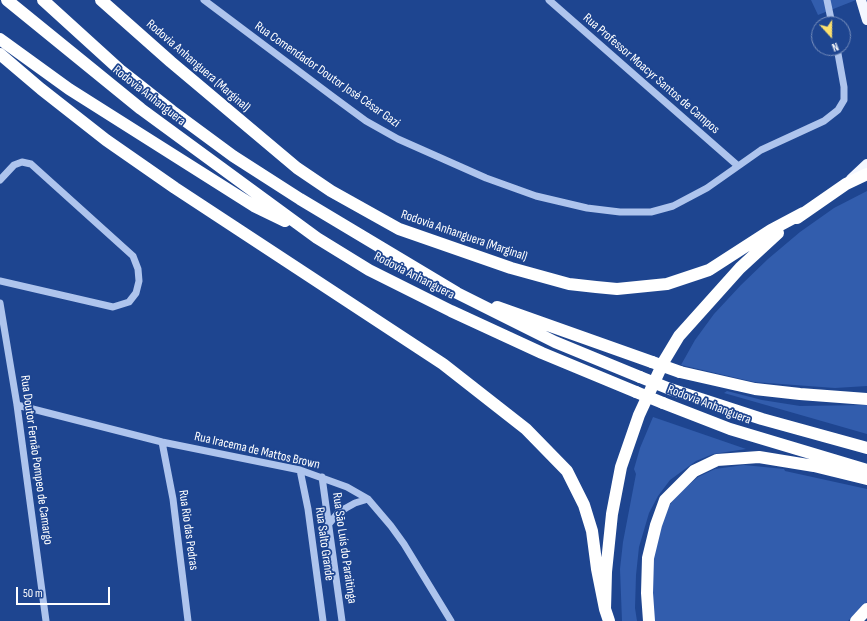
<!DOCTYPE html>
<meta charset="utf-8">
<style>
body{margin:0}
#map{position:relative;width:867px;height:621px;overflow:hidden;background:#1e4590;font-family:"Sofia Sans Condensed",sans-serif}
canvas{display:block}
.north{position:absolute;left:811px;top:16px;width:40px;height:40px;box-sizing:border-box;background:#1e4590;border:1px solid #788fbc;border-radius:50%;rotate:159deg;font-size:11px;font-weight:700;line-height:16px;text-align:center;color:#fff}
.north::after{content:'';display:block;margin:auto;width:14px;height:18px;background:#fbe06e;clip-path:polygon(50% 0,100% 100%,50% 72%,0 100%)}
.scale{position:absolute;left:16px;top:587px;width:94px;height:18px;box-sizing:border-box;border:2px solid #fff;border-top:0;padding-left:5px;font-size:12px;line-height:14px;white-space:nowrap;color:#fff;-webkit-text-stroke:3px #1e4590;paint-order:stroke}
</style>
<div id="map">
<canvas width="867" height="621"></canvas>
<div class="north">N</div>
<div class="scale">50 m</div>
</div>
<script>
const g = document.querySelector('canvas').getContext('2d');
g.lineJoin = 'round';
function fill(path, color) { g.fillStyle = color; g.fill(path, 'evenodd'); }
const shape = rows => new Path2D(rows.map(r => 'M' + r).join(''));
function strokePath(path, color, width, dash) { g.strokeStyle = color; g.lineWidth = width; g.lineCap = dash ? 'butt' : 'round'; g.setLineDash(dash || []); g.stroke(path); }
function write(font, color, halo, rows, align = 'center') {
  g.font = font + ' "Sofia Sans Condensed",sans-serif'; g.lineWidth = 3.5; g.setLineDash([]); g.textBaseline = 'middle'; g.strokeStyle = halo; g.fillStyle = color; for (const [text, x, y, turn = 0] of rows) {
    g.save(); g.translate(x, y); g.rotate((+turn || 0) * Math.PI / 180); g.textAlign = isNaN(turn) ? turn : align; if (halo) g.strokeText(text, 0, 0); g.fillText(text, 0, 0); g.restore();
  }
}
fill(shape([
 [811,0,856,0,818,15],
 [867,191,867,386,835,388,754,382,681,365,695,340,714,314,741,285,768,259,800,232,834,208],
 [727,391,762,400,800,406,867,405,867,434,724,393],
 [653,417,746,449,713,454,696,461,670,480,658,496,649,513,639,547,636,575,635,608,637,621,622,621,620,569,623,542,636,474,634,469,640,448],
 [744,465,784,469,785,471,867,489,867,602,848,621,653,621,651,608,653,554,658,532,669,506,676,496,698,477,715,469]
]), '#325dad');
strokePath(shape([
 [204,0,332,96,366,121,398,139,486,178,536,196,587,208,620,212,651,212,673,206,707,188,761,150,824,121,838,110,844,100,844,87,837,48],
 [549,0,737,165],
 [827,0,832,24],
 [0,180,14,165,22,162,31,164,133,256,138,269,139,281,136,293,129,302,113,307,0,281],
 [0,303,17,405,46,621],
 [17,405,162,442,300,470,347,487,368,499,391,526,404,544,451,621],
 [162,442,173,499,188,621],
 [300,470,308,509,323,621],
 [322,477,342,621],
 [328,525,338,513,346,508,355,503,368,499]
]), '#aec4ed', 7);
strokePath(shape([
 [861,0,867,20],
 [851,179,867,164]
]), '#f4f7ff', 10);
strokePath(shape([
 [7,0,141,109,317,238,369,270,451,311,542,353,636,392],
 [43,0,120,70,172,111,233,156,300,199,457,293,555,342,640,377],
 [101,0,171,62,297,168,331,191,399,229,511,268,569,284,596,287,617,289,667,284,709,270,771,230,803,213],
 [0,39,69,89,254,206,285,221],
 [0,54,41,89,106,140,175,188,443,364,526,429,567,471,584,505,592,531,597,569,605,609],
 [797,218,846,184,867,174],
 [497,307,652,362],
 [680,372,755,389,800,394,867,399],
 [670,389,762,419,867,448],
 [663,403,730,429,867,470],
 [609,621,605,609,606,572,612,514,621,467,639,415,664,361,679,336,740,268,778,233],
 [649,621,647,593,648,558,656,525,665,500,694,471,717,460,759,457,814,466,867,479],
 [856,621,867,609]
]), '#fff', 12);
strokePath(shape([
 [652,362,680,372],
 [640,377,670,389],
 [636,392,663,403]
]), '#fff', 12);
write('13px', '#fff', '#1e4590', [
 ["Rodovia Anhanguera (Marginal)",198,66,41],
 ["Rua Professor Moacyr Santos de Campos",651,74,41],
 ["Rua Comendador Doutor José César Gazi",327,75,35],
 ["Rodovia Anhanguera",149,96,38],
 ["Rodovia Anhanguera (Marginal)",464,236,19],
 ["Rodovia Anhanguera",414,276,27],
 ["Rodovia Anhanguera",709,405,21],
 ["Rua Iracema de Mattos Brown",257,451,13],
 ["Rua Doutor Fernão Pompeo de Camargo",36,460,82],
 ["Rua Rio das Pedras",188,530,82],
 ["Rua Salto Grande",324,544,82],
 ["Rua São Luís do Paraitinga",344,548,82]
]);
</script>
